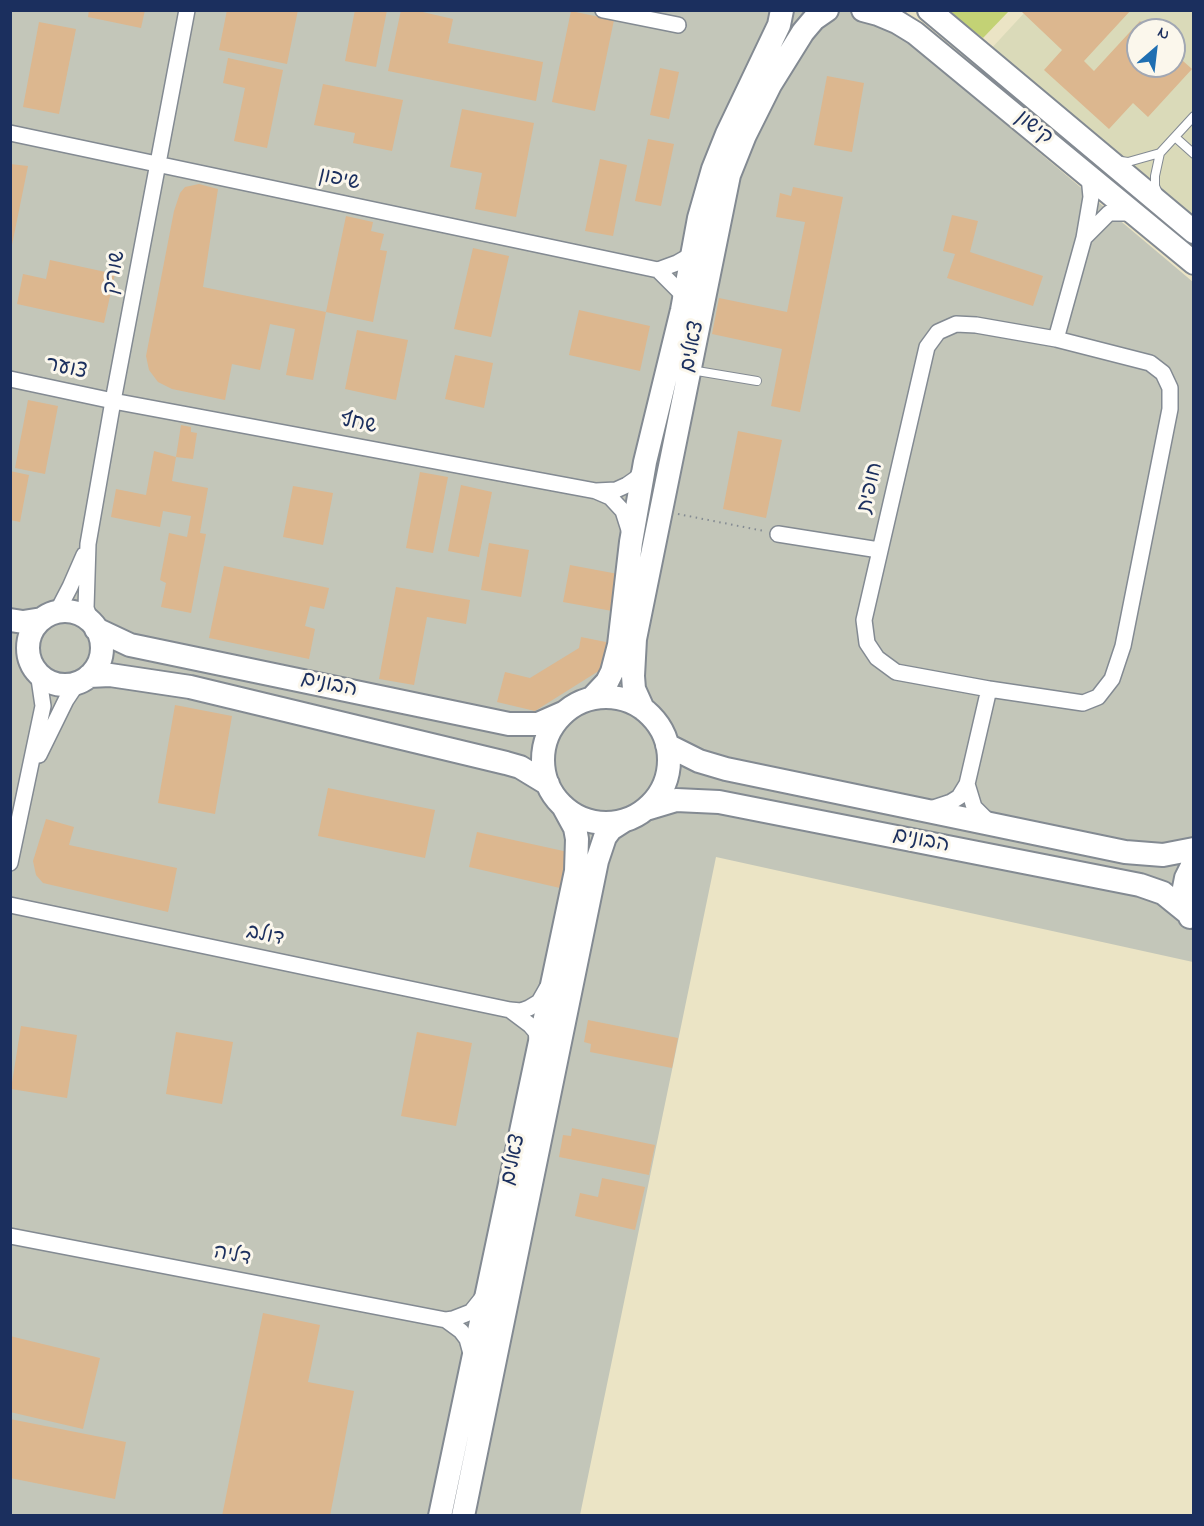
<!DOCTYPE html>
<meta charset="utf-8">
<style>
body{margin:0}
#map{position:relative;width:1204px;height:1526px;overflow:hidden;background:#ebe4c5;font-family:"Indie Flower",sans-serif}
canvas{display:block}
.frame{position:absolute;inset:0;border:12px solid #1b2f5e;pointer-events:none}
.north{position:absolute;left:1126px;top:18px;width:60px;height:60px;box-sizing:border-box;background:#fbf7ec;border:2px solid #a1a7b3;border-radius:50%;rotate:28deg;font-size:16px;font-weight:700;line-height:24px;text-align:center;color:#1b2f5e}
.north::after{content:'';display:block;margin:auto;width:21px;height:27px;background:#1f6fb2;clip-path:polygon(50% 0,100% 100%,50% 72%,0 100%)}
</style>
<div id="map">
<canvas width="1204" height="1526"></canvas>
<div class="frame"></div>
<div class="north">N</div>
</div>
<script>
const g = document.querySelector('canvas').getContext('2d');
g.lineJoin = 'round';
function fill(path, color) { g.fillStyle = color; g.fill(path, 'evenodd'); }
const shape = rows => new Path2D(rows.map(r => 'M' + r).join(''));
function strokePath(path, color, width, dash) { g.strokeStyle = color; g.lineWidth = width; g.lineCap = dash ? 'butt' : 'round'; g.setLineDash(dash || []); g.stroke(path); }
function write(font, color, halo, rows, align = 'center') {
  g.font = font + ' "Indie Flower","Playpen Sans Hebrew",sans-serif'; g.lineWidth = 6; g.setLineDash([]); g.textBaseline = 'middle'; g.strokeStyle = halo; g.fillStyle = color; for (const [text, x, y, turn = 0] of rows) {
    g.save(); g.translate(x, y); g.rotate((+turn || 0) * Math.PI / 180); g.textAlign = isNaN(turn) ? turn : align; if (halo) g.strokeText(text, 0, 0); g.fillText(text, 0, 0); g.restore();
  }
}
fill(shape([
 [1026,11,1193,11,1193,217,989,51],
 [1138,30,1174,30,1174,66,1138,66]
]), '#dadab9');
fill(shape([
 [10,11,907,11,902,37,1193,282,1193,962,716,857,580,1515,11,1515]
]), '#c3c6b9');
fill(shape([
 [947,11,1009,11,983,38]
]), '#c3d275');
fill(shape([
 [89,10,145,10,141,28,88,17],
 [227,10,298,10,287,64,219,50],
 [355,10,387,10,376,67,345,61],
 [401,10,414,10,453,19,448,43,543,62,536,101,388,71],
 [1023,10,1131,10,1084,61,1094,71,1140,21,1149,30,1138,30,1138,66,1174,66,1174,53,1192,69,1148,117,1133,103,1109,129,1044,70,1062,50,1022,12],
 [571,11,614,20,595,111,552,102],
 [39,22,76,29,59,114,23,107],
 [228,58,283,70,267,148,234,141,245,88,223,83],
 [660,68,679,72,669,119,650,115],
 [827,76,864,83,852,152,814,145],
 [323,84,403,100,392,151,353,143,355,133,314,125],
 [462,109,534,123,516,217,475,209,482,173,450,167],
 [648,139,674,144,661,206,635,201],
 [600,159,627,165,613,236,585,231],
 [10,164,28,166,12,245,10,245],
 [199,184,218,189,203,287,326,312,313,380,286,375,295,329,270,324,260,370,232,364,225,400,172,389,158,382,149,370,146,356,174,211,180,193,185,187],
 [793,187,843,197,800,412,771,406,782,349,712,334,719,298,787,312,805,222,776,217,780,193,791,196],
 [952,215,978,221,970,252,1043,276,1033,306,947,278,955,254,943,251],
 [346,216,373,222,371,231,384,234,380,250,387,251,373,322,326,312],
 [473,248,509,256,491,337,454,329],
 [50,260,115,274,104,323,17,304,23,274,46,279],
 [579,310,650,326,640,371,569,355],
 [357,330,408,340,396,400,345,389],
 [455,355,493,363,484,408,445,399],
 [28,400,58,406,45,474,15,468],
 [181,425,191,427,191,432,197,433,193,459,176,457],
 [738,431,782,440,766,518,723,509],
 [154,451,176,457,172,481,208,488,200,533,206,534,191,613,161,607,166,583,160,580,169,533,187,537,191,516,163,511,160,527,111,517,116,489,146,495],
 [10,471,29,475,20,522,10,520],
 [420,472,448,477,433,553,406,548],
 [461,485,492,492,479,557,448,551],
 [293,486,333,493,323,545,283,537],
 [489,543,529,550,521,597,481,590],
 [570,565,618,574,612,611,563,602],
 [224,566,329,588,324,609,310,606,305,626,315,629,309,659,209,638],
 [396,587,470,600,466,624,427,617,414,685,379,679],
 [581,637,611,643,605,667,535,711,497,702,505,672,530,678,579,648],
 [175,705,232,716,215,814,158,803],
 [328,788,435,810,425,858,318,836],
 [46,819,74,827,69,845,177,868,168,912,43,883,36,875,33,861],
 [477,832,568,852,560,888,469,867],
 [588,1020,678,1038,672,1068,590,1052,591,1044,584,1042],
 [21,1026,77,1035,67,1098,11,1089],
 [176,1032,233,1042,222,1104,166,1094],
 [417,1032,472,1043,456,1126,401,1116],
 [572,1128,655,1145,649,1175,559,1157,563,1135,571,1136],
 [602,1178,645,1187,635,1230,575,1216,580,1193,598,1197],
 [263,1313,320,1325,308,1382,354,1391,330,1516,222,1516],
 [10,1336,100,1358,83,1429,10,1412],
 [10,1419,126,1442,115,1499,10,1478]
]), '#dcb78f');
const lane = shape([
 [1175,137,1194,154],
 [1121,161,1128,162,1160,153,1194,116],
 [1158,193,1155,186,1155,176,1160,153],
 [691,370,757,381]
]);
const street = shape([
 [603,10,678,25],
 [10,133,658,270,677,263,691,255,693,248],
 [1084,238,1109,213,1135,213],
 [658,270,681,293,681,303],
 [10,379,113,401,596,491,616,490,627,485,637,478,642,469],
 [596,491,610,497,623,511,630,533],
 [778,534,879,550],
 [57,612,70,587,84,555],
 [91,622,86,608,88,544,113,401,187,10],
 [989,689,1083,703,1098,697,1112,679,1123,646,1170,409,1170,388,1163,373,1150,363,1056,339,1084,238,1091,197,1089,176],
 [39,755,66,700,78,682],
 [967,784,974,807,989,822],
 [930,809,951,802,959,797,967,784,989,689,896,672,877,658,867,643,864,620,927,347,938,332,956,324,976,325,1056,339],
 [10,863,43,706,38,672],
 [10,905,510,1010,521,1011,529,1008,539,1002,547,988],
 [510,1010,530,1025,536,1032,538,1045],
 [10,1236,446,1320,453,1319,471,1312,483,1297],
 [446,1320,461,1331,467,1339,472,1357]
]);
const secondary = shape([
 [863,10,878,14,897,22,915,33,1194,263],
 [929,10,1194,232],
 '28 648a37 37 0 1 1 74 0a37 37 0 1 1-74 0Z',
 [10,620,23,622,42,619],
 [96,629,130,645,509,724,538,724,563,713],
 [89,676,110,675,190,687,506,763,520,767,548,784],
 '543 760a63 63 0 1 1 126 0a63 63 0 1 1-126 0Z',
 [592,698,607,682,612,672,619,645,631,542,645,462,682,310,699,218,713,169,727,134,779,25,782,10],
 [643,709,634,689,633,676,635,639,729,175,745,135,770,85,803,32,814,19,827,10],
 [667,745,699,761,726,769,1125,852,1163,855,1194,849],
 [646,809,676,800,719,802,1140,885,1163,893,1189,914],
 [1190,917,1185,899,1184,888,1186,878,1194,862],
 [440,1516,576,871,577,839,575,828,563,806],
 [463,1516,597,861,605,837,611,829,625,820]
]);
strokePath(lane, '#838a92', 10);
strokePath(street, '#838a92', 18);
strokePath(secondary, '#838a92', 26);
strokePath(shape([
 [678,514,764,531]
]), '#838a92', 2, [1.5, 4.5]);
strokePath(lane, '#fff', 8);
strokePath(street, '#fff', 15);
strokePath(secondary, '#fff', 22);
write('21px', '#1b2f5e', '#fbf7ec', [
 ["קישון",1033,129,39],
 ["שיפון",339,181,12],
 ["שורק",116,273,-79],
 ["צאלים",694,347,-79],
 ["צוער",66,370,12],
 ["שחף",358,425,11],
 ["חופית",872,488,-77],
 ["הבונים",329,686,12],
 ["הבונים",921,842,11],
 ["דולב",265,937,12],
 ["צאלים",515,1160,-78],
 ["דליה",232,1257,11]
]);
</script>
